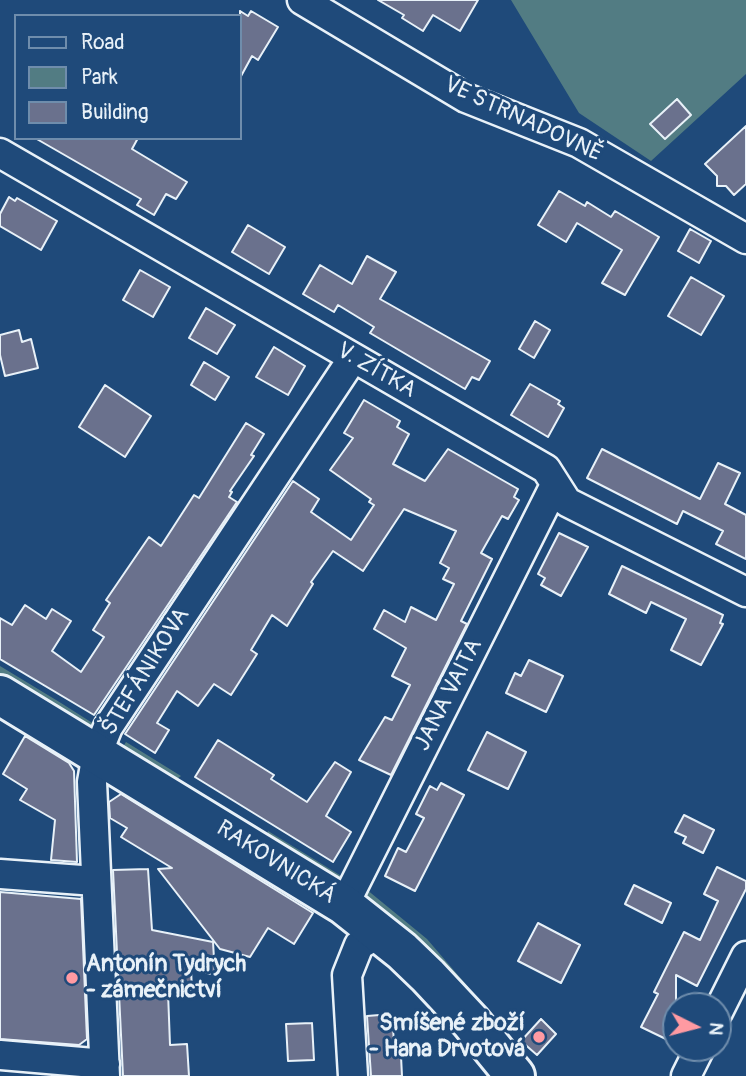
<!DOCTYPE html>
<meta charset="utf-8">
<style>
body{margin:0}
#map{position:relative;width:746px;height:1076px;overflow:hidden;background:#1f4a7a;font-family:Pangolin,sans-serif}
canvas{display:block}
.legend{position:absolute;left:14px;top:14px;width:228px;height:126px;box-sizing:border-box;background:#1f4a7a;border:2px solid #6f8dac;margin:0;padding:9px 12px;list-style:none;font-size:21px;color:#e8f1f8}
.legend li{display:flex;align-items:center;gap:14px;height:35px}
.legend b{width:35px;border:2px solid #6f8dac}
.north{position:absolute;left:662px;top:992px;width:70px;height:70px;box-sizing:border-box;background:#1f4a7a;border:2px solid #6f8dac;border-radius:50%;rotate:96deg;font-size:19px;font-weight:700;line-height:28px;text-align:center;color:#e8f1f8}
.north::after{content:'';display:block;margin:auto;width:24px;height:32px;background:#ff9aa2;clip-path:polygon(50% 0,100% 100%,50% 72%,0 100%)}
</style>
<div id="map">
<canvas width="746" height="1076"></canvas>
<ul class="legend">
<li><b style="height:9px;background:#1f4a7a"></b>Road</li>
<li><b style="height:19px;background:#527c83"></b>Park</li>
<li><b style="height:19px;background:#6a718d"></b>Building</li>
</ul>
<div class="north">N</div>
</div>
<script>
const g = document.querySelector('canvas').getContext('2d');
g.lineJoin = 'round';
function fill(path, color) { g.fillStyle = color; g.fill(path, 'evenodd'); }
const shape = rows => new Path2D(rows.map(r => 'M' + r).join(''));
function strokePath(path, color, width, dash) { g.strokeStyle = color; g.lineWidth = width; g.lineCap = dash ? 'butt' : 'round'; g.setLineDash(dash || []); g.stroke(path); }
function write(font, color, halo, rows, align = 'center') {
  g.font = font + ' Pangolin,sans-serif'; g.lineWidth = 6; g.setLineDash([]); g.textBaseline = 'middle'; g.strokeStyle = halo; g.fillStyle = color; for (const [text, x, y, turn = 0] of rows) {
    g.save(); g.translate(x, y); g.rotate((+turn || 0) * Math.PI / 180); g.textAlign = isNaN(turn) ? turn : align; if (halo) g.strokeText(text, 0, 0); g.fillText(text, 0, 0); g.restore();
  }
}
fill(shape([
 [511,0,746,0,746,74,651,161,579,113],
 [0,666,61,703,94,724,88,727,0,678],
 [126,742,181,776,173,782,121,750],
 [268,831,343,877,334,882,266,839],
 [366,889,427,939,469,988,462,990,363,903,363,891]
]), '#527c83');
const building = shape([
 [378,0,478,0,460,31,433,15,423,31,402,18,404,15,378,0],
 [240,11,248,16,251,11,278,27,258,60,252,56,240,78,240,11],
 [677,99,691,115,665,139,650,124,677,99],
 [746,126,746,184,734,195,726,186,717,186,717,176,705,164,746,126],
 [35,138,138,138,132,149,187,182,176,199,166,194,154,215,137,205,141,199,35,138],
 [559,191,585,206,587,202,611,217,615,211,659,237,625,295,602,283,622,250,577,223,566,242,538,225,559,191],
 [9,197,15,201,17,198,57,221,41,250,0,226,0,214,9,197],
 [248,225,285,247,269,274,232,252,248,225],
 [690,229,711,241,699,263,678,251,690,229],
 [367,256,396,272,380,299,490,361,479,380,472,377,465,389,370,333,374,327,338,305,334,312,303,294,320,265,352,284,367,256],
 [140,270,170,287,153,317,123,300,140,270],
 [691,277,724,296,701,335,668,316,691,277],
 [206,308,235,325,217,354,189,338,206,308],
 [535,321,550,330,534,358,519,349,535,321],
 [19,330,22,342,31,339,38,368,5,376,0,355,0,335,19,330],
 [274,347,305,366,288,395,256,377,274,347],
 [204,362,229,377,215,400,191,385,204,362],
 [530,384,560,401,558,404,564,408,548,437,511,415,530,384],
 [105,385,151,416,125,457,79,427,105,385],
 [364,400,400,421,397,427,409,434,393,464,425,481,448,449,518,489,514,497,519,500,508,519,502,516,481,553,492,559,461,621,467,624,391,775,359,760,385,717,392,720,410,685,392,676,406,648,374,629,384,610,405,622,411,607,436,620,454,584,443,579,449,568,440,563,456,531,404,509,363,571,333,551,311,582,313,584,287,626,272,615,251,650,257,654,231,695,214,684,198,706,177,691,157,723,169,730,155,753,125,734,293,481,319,499,311,512,351,540,374,505,369,502,371,499,330,470,353,438,344,433,364,400],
 [246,423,264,434,251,455,254,456,230,491,232,492,229,497,237,502,94,715,0,659,0,618,12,625,25,605,46,619,52,609,71,621,52,651,81,672,104,637,93,630,110,603,106,600,149,537,161,546,194,495,199,498,246,423],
 [602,449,700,499,718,463,740,473,725,504,746,515,746,559,716,544,723,531,683,511,677,524,587,478,602,449],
 [559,533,588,547,561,596,541,585,545,578,538,574,559,533],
 [622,566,723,615,720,623,723,624,701,665,671,650,686,619,651,602,646,613,609,594,622,566],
 [529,660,563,676,546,712,506,693,515,673,521,676,529,660],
 [487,732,526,752,508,789,468,770,487,732],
 [25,736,69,763,74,771,77,862,51,860,55,820,20,800,27,789,3,774,25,736],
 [218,740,274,775,271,779,307,802,335,762,351,772,326,816,351,832,333,862,195,777,218,740],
 [441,783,464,795,415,891,385,876,398,848,406,852,424,818,416,814,430,786,437,790,441,783],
 [121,794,313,913,294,944,268,928,250,957,220,949,158,869,172,868,121,837,127,828,110,818,109,802,121,794],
 [684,815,714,830,703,853,683,843,686,837,675,832,684,815],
 [717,867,746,881,746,889,697,986,676,975,676,1030,670,1041,641,1027,658,994,654,992,684,932,700,940,718,901,704,894,717,867],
 [148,869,152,930,213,942,215,975,191,969,192,990,168,992,170,1045,187,1044,189,1076,123,1076,113,870,148,869],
 [634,885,671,903,662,923,625,904,634,885],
 [0,892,81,899,87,1039,79,1045,0,1039,0,892],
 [538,923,580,945,561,983,518,961,538,923],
 [392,1014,395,1057,401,1056,402,1076,371,1076,367,1016,392,1014],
 [541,1019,556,1034,537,1055,521,1041,541,1019],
 [312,1023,314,1060,288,1061,286,1024,312,1023]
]);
fill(building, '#6a718d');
strokePath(building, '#e8f1f8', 2);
const minor = shape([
 [302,0,466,98,579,143,746,239],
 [0,153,546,469,567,502,746,592],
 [0,874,95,881],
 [344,905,555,485],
 [718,1012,746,956],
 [0,1055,105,1064],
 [105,1076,92,782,97,754,108,727,353,358],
 [353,1076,347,975,359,945,380,933],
 [686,1076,700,1048]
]);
const secondary = shape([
 [0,695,344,905,402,951,428,976,471,1022,515,1076]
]);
strokePath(minor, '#e8f1f8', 33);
strokePath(secondary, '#e8f1f8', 44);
strokePath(minor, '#1f4a7a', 28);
strokePath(secondary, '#1f4a7a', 38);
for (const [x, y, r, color] of [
 [72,978,7,"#ff9aa2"],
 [539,1037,7,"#ff9aa2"]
]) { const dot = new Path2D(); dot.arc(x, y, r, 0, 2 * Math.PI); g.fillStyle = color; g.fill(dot); strokePath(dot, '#1f4a7a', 2.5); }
write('23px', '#e8f1f8', '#1f4a7a', [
 ["VE STRNADOVNĚ",523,120,25],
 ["V. ZÍTKA",376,371,30],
 ["ŠTEFÁNIKOVA",146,672,-58],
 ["JANA VAITA",449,695,-63],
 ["RAKOVNICKÁ",276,863,32]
]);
write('bold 23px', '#e8f1f8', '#1f4a7a', [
 ["Antonín Tydrych",86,965],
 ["- zámečnictví",86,991],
 ["Smíšené zboží",525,1024,"right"],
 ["- Hana Drvotová",525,1050,"right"]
], 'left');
</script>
